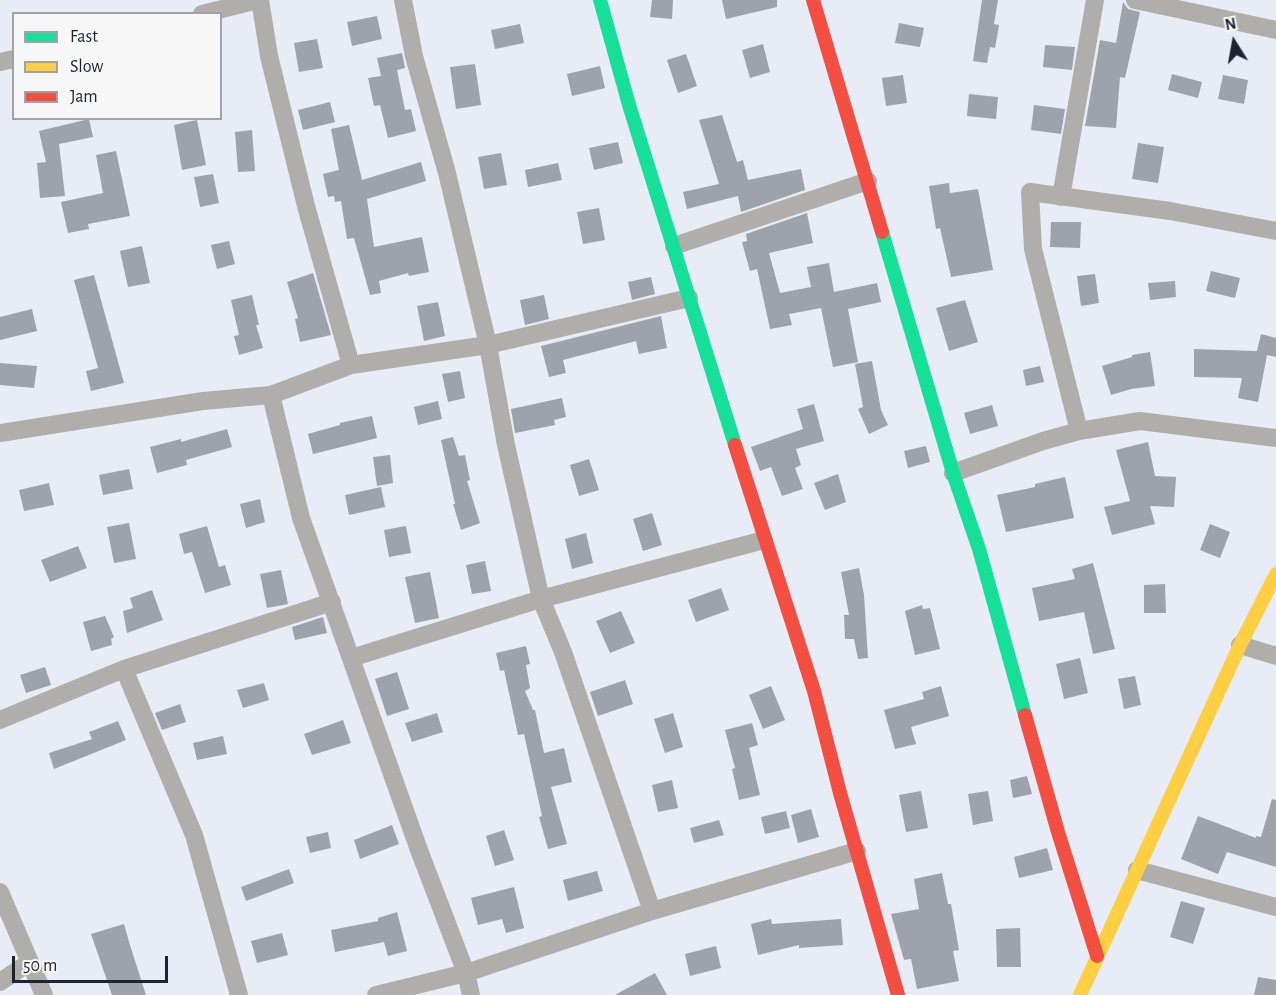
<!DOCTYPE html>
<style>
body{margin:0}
#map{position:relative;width:1276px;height:995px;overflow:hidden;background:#e8ecf6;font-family:"Alegreya Sans",sans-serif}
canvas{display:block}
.legend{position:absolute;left:12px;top:12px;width:210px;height:108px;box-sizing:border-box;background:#f7f7f7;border:2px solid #9fa2a9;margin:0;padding:8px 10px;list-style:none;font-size:18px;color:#1c2333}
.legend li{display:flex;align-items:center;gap:12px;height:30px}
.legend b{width:30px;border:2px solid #9fa2a9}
.north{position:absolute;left:1204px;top:12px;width:60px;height:60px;-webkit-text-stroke:4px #f7f7f7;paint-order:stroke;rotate:349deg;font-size:16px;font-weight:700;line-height:24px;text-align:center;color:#1c2333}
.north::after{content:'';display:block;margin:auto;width:21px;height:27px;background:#1c2333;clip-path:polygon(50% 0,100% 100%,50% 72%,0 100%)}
.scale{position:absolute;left:12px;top:956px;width:156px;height:27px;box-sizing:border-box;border:3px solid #1c2333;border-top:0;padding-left:8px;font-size:18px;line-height:21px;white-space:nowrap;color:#1c2333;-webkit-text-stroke:4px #f7f7f7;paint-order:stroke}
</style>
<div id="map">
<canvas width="1276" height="995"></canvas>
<ul class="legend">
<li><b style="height:8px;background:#16e098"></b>Fast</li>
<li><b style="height:8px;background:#ffcf43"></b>Slow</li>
<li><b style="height:8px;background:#f24e42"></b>Jam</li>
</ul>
<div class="north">N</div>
<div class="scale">50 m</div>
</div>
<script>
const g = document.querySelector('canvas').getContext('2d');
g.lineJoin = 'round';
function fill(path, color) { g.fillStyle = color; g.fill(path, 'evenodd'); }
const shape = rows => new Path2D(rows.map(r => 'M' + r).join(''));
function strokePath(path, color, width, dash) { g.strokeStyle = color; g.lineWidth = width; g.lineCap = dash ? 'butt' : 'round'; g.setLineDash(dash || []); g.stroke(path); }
fill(shape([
 [652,0,673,0,672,19,650,17],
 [722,0,777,0,777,7,726,19],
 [982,0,998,0,994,24,999,25,995,48,990,47,987,63,973,61],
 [1123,2,1128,9,1140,12,1125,78,1120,77,1116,128,1085,126,1100,40,1116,43],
 [377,16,382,39,352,46,347,22],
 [899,23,924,28,920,47,895,43],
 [520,24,524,43,495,49,491,30],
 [317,39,323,68,299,72,294,43],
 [763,44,770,72,750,78,742,50],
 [1045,45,1075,47,1072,70,1043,67],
 [402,53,405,68,397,70,405,110,411,109,416,131,388,138,380,105,374,106,368,78,381,76,377,58],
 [686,54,697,86,678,93,667,60],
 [475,64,481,105,456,109,450,67],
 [600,66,605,88,572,96,567,74],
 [1172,74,1202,82,1198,98,1168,90],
 [903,75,907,103,886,106,882,78],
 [1223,75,1248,80,1244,104,1218,99],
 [969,94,998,97,996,119,967,116],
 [330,102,335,122,303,130,298,110],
 [1034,105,1065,109,1061,134,1031,130],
 [722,115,737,162,743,160,748,180,801,169,805,190,741,212,738,196,687,209,683,192,719,184,699,120],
 [89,119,93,137,59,144,65,196,40,198,37,163,46,162,39,131],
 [197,120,206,165,182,170,174,125],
 [349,125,362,180,421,162,426,181,367,199,374,247,422,237,429,272,409,276,408,273,379,281,381,293,370,295,354,238,347,239,341,201,335,202,334,196,328,197,323,174,339,170,331,129],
 [252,130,255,171,238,172,235,132],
 [618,142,623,163,594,170,589,148],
 [1138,143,1164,147,1158,183,1132,179],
 [116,151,130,216,88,224,89,229,68,233,61,202,103,193,96,155],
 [501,153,507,185,484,189,478,157],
 [558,163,562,180,528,187,525,170],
 [213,174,219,203,200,207,194,177],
 [949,183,950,193,978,189,993,270,951,277,940,228,936,229,929,186],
 [599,208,605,240,583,244,577,212],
 [807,213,813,243,769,253,780,293,811,287,807,267,829,263,834,292,877,283,881,302,848,309,858,362,833,367,821,308,789,314,792,325,770,329,757,269,750,271,742,242,747,241,746,234],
 [1051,222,1081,222,1080,248,1050,247],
 [229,241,235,264,217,269,211,245],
 [142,246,150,283,128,287,120,251],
 [1211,271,1240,278,1235,298,1206,291],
 [313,273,331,335,300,342,295,319,298,318,287,282],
 [1095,274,1099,303,1081,306,1077,276],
 [94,275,124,383,91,391,86,371,98,368,74,280],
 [651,277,655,294,632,300,628,282],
 [1175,281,1176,297,1150,300,1148,283],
 [252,295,259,325,256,325,263,348,239,355,234,336,239,335,231,300],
 [544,295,549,319,525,325,520,300],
 [965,300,978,342,949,351,936,308],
 [438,302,445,336,424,341,417,306],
 [32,309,37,331,0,340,0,317],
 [661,316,667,348,639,354,636,341,563,360,566,373,549,377,541,346],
 [1261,334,1276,338,1276,357,1267,355,1258,402,1238,398,1242,378,1194,377,1194,349,1257,351],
 [1150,352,1155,386,1131,389,1111,395,1102,366,1132,357,1132,355],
 [872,361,881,410,888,425,869,434,858,409,863,407,855,364],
 [0,363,37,366,34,388,0,385],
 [1040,366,1044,382,1026,386,1023,370],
 [460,371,465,398,448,402,442,374],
 [562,398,566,417,554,420,555,425,515,433,511,409],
 [438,401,442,419,418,425,414,407],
 [814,404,824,441,796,449,801,465,795,468,803,489,782,496,771,467,760,471,751,447,803,429,797,409],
 [992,405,998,426,970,434,964,413],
 [372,416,377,438,313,454,308,434,340,425,340,423],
 [227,429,232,447,186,460,187,465,157,473,150,447,181,439,181,442],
 [453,437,459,456,465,455,470,480,467,481,480,523,461,530,453,504,455,504,441,440],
 [1148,442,1155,476,1176,477,1174,507,1150,506,1155,524,1112,535,1104,507,1130,501,1116,450],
 [926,446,930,462,908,468,904,451],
 [390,455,393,483,377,486,373,457],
 [589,459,599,490,579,496,570,465],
 [129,469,133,489,103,495,99,475],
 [838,474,846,502,825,510,814,483],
 [1065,477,1074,518,1006,532,997,495,1035,487,1035,484],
 [49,483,54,505,24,511,19,490],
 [381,487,385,507,349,515,345,495],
 [260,499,265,522,246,528,240,504],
 [652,513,662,545,643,551,633,519],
 [129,523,136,559,114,563,107,527],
 [1210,524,1230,532,1220,558,1200,550],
 [207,526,219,567,225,565,231,585,205,593,192,552,184,554,179,534],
 [406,526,411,553,389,557,384,530],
 [586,533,593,563,572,569,565,539],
 [78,546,87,568,50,582,41,560],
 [485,561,491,591,472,594,466,565],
 [1093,563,1115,649,1093,654,1084,612,1039,621,1032,588,1075,579,1072,569],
 [859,568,864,595,868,658,858,659,854,639,845,639,844,615,849,615,841,572],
 [281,570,288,604,267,608,260,574],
 [430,572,439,618,415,623,405,577],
 [1165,584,1166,613,1144,613,1144,585],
 [721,588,729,610,696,622,688,600],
 [152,590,163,620,127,633,123,611,133,608,130,598],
 [922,605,923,609,930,608,940,649,915,655,905,611],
 [621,611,635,643,610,653,596,621],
 [105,616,114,637,111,639,112,645,91,651,83,622],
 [323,617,327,633,295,640,292,627],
 [526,646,530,664,526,665,530,688,525,691,533,710,535,710,544,753,564,748,572,782,551,787,567,844,548,849,539,817,542,816,524,734,518,735,504,670,500,671,496,653],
 [1080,658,1088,693,1064,699,1056,664],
 [45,667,51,685,26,693,20,675],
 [397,672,409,709,387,716,375,679],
 [1135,676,1141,705,1124,709,1118,679],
 [625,680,633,704,598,716,590,692],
 [264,683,269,700,243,708,237,690],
 [771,686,785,720,763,729,749,695],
 [941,686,949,716,911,727,916,744,895,749,884,710,924,699,922,692],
 [180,704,186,722,162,730,155,713],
 [437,713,443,732,412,742,405,723],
 [673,713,683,747,665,753,654,719],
 [343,720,351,743,312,755,304,734],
 [118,721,126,740,54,769,49,753,92,739,89,732],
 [752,723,758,745,749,748,760,795,739,800,732,769,735,768,725,730],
 [223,736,227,754,197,760,193,743],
 [1027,776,1032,794,1013,798,1010,780],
 [672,780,678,808,658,812,652,785],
 [921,791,928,828,906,832,899,795],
 [988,791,993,821,973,825,968,794],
 [1272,799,1276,800,1276,867,1227,852,1218,874,1181,859,1198,816,1256,838,1256,836,1261,837],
 [811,809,819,837,798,843,791,815],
 [786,811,790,828,765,834,761,817],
 [719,820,724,835,694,843,690,828],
 [392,825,399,844,360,859,354,840],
 [504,830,514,860,495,866,486,836],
 [328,832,331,848,310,853,306,837],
 [1047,848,1053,870,1019,878,1014,857],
 [289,869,294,883,246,901,241,887],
 [597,871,603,891,568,901,563,880],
 [942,873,948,904,951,904,959,950,953,951,959,981,917,989,911,959,904,960,891,914,919,909,914,879],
 [514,887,524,928,506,933,502,919,478,925,471,898],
 [1181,901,1205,908,1193,944,1170,937],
 [397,912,407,951,388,956,384,942,335,952,331,930,378,921,378,918],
 [771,919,772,924,841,919,843,945,799,948,799,945,758,955,751,924],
 [124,924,130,945,146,995,112,995,91,934],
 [1020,928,1021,967,997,967,996,929],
 [282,933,288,955,257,963,251,941],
 [716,946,721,968,690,976,685,954],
 [655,973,667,995,615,995],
 [1258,977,1276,980,1276,995,1254,995]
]), '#9da2ad');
strokePath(shape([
 [260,0,269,56,306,206,351,365],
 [403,0,414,56,447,173,488,345,506,445,541,599,563,652,652,911],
 [1135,0,1276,30],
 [202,14,258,0],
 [0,62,14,59],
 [1061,197,1095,0],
 [674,246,868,181],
 [271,395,301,518,419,850,466,973,471,995],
 [1079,431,1033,249,1030,192,1170,211,1276,231],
 [0,433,203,401,271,395,351,365,488,345,689,298],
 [953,473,1043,441,1079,431,1140,421,1276,438],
 [1240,645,1276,656],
 [351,658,541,599,764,540],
 [124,669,194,835,239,995],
 [0,720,124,669,332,602],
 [1137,870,1276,907],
 [0,892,44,995],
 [0,982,30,962],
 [376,995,466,973,652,911,857,851]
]), '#b0aeaa', 18);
strokePath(shape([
 [600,0,629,105,735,445],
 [882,232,953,473,979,549,1025,715]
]), '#16e098', 14);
strokePath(shape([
 [1080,995,1240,645,1276,574]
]), '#ffcf43', 14);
strokePath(shape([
 [813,0,882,232],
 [735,445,814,691,840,793,898,995],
 [1025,715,1058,832,1097,956]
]), '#f24e42', 14);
</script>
